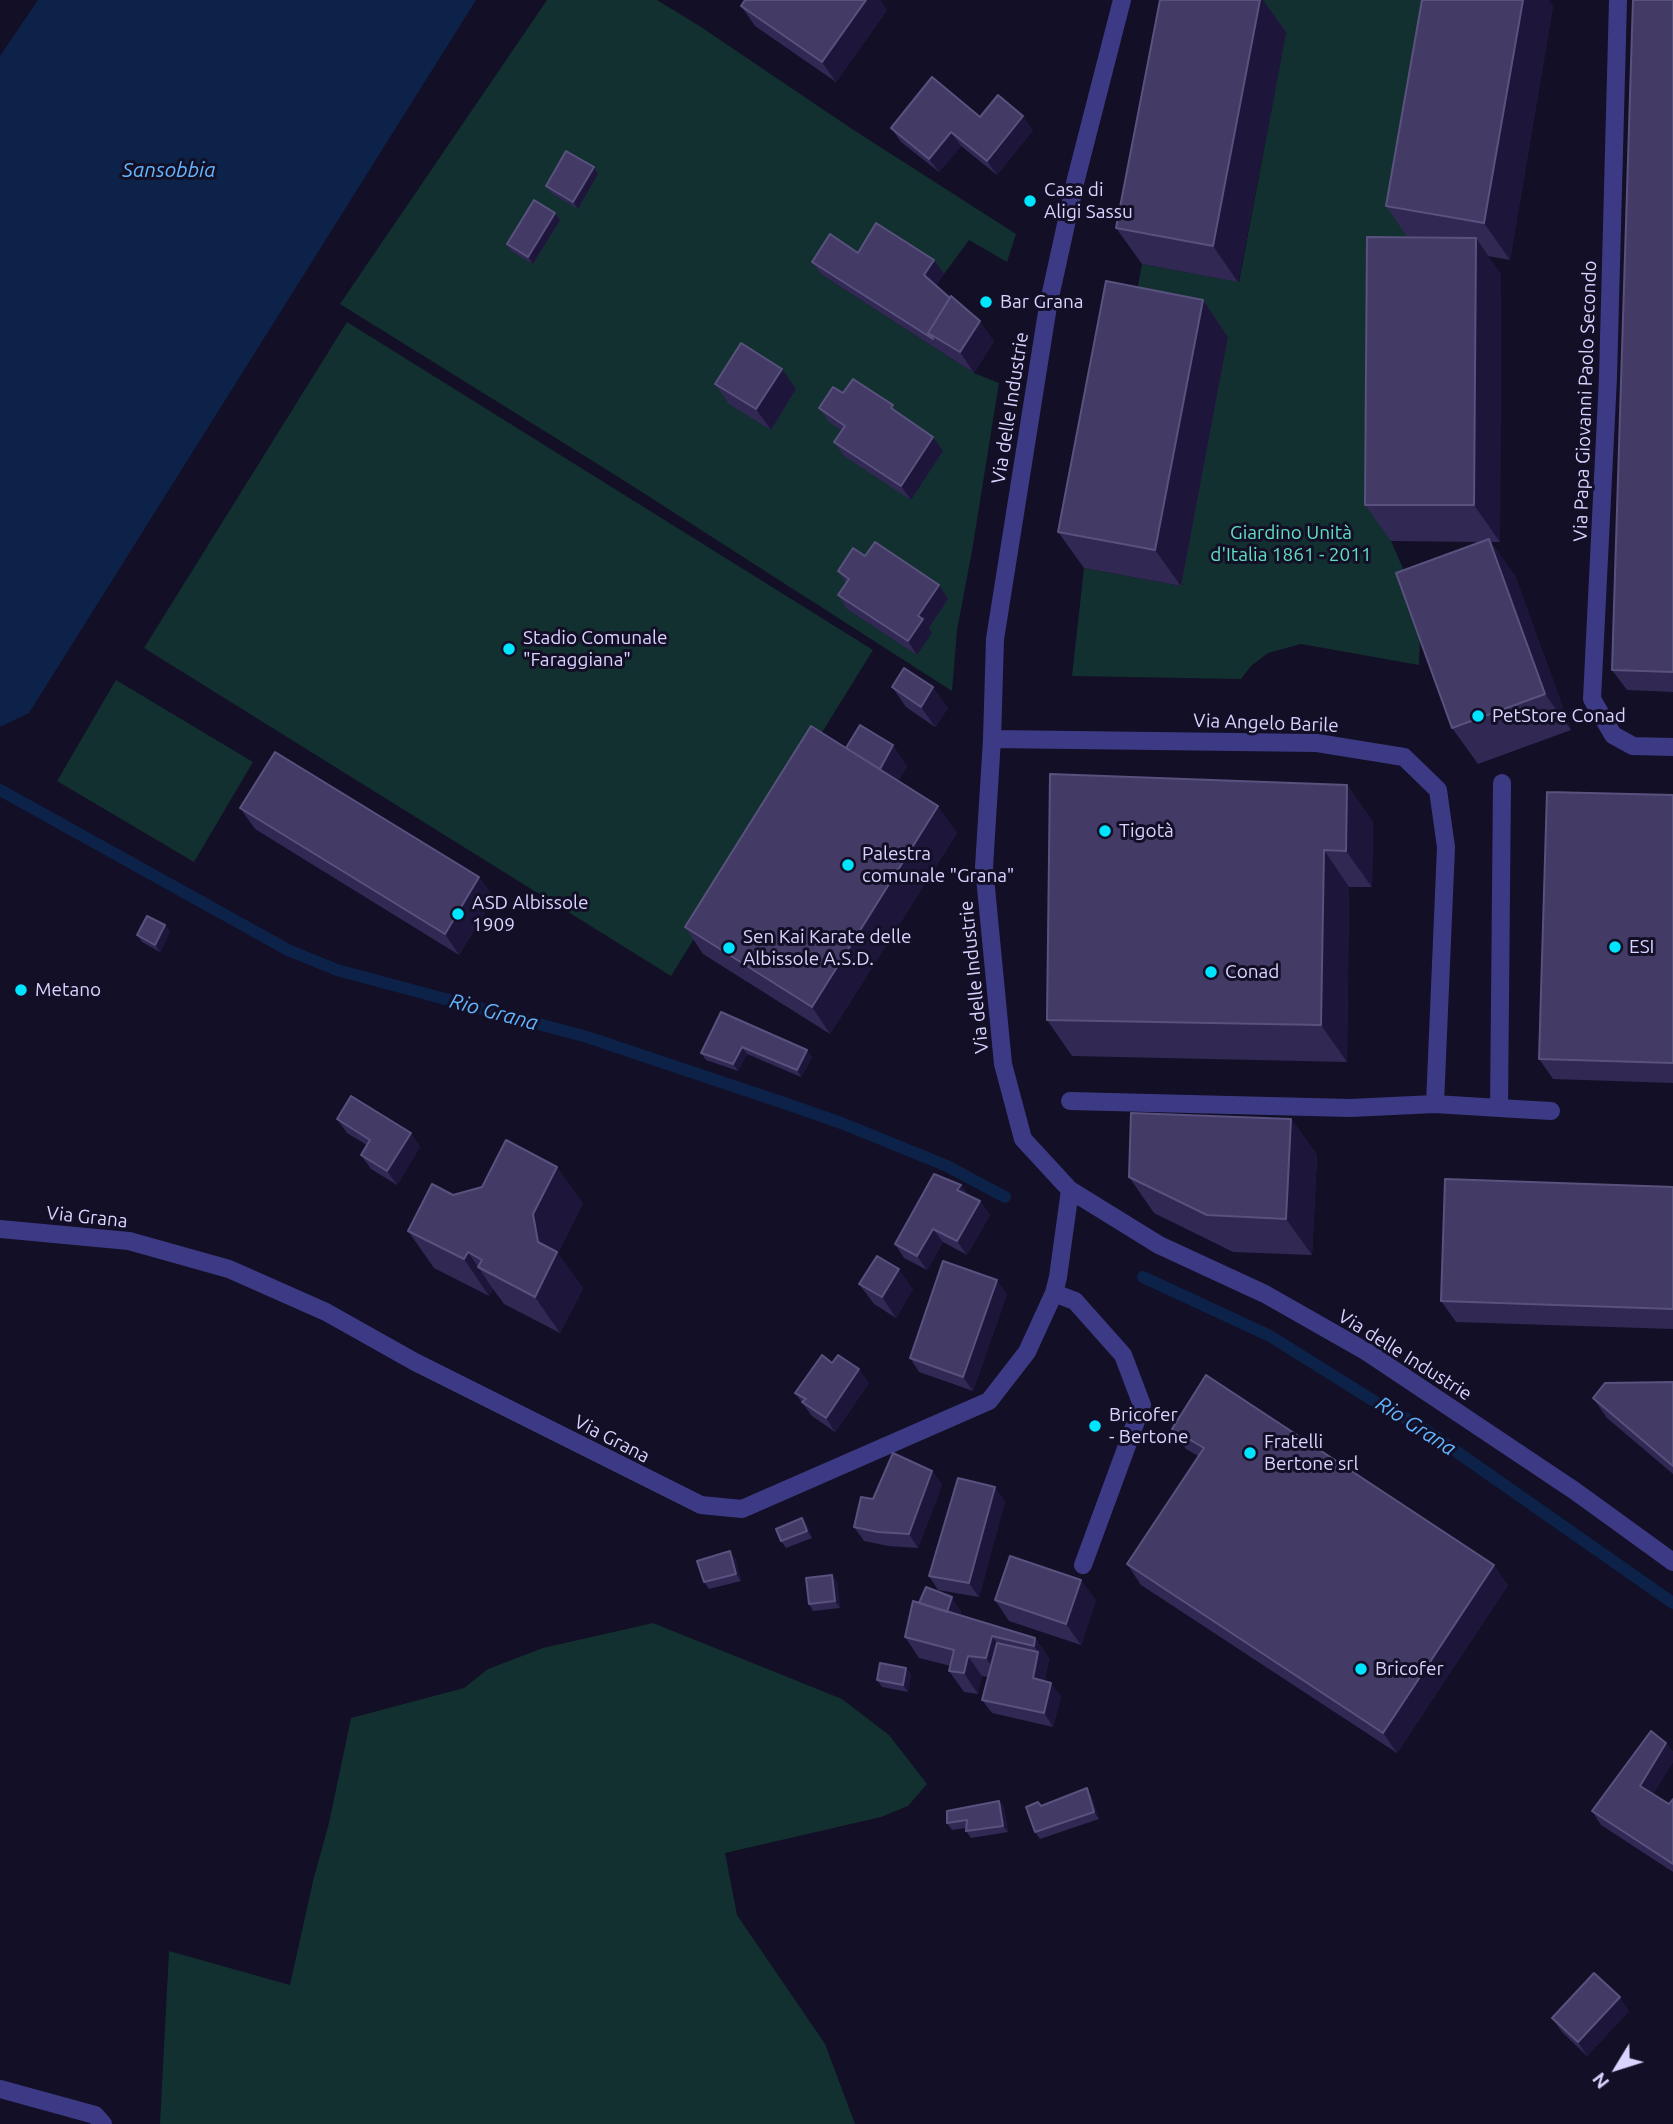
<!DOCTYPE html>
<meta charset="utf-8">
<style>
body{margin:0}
#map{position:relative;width:1673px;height:2124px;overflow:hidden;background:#130f26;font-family:Ubuntu,sans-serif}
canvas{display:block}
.north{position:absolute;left:1582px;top:2033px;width:70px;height:70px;-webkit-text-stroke:5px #130f26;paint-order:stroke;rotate:232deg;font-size:19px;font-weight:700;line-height:28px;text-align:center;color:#d9d4ff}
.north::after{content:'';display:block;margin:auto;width:24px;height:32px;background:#d9d4ff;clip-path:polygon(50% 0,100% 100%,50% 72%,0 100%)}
</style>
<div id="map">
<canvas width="1673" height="2124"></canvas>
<div class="north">N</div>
</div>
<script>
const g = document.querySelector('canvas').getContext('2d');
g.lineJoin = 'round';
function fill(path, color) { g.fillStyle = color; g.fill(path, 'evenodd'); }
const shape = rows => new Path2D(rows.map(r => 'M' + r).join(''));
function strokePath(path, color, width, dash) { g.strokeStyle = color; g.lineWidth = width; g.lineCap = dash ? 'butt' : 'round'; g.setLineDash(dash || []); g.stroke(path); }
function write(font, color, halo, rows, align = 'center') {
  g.font = font + ' Ubuntu,sans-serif'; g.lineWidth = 6; g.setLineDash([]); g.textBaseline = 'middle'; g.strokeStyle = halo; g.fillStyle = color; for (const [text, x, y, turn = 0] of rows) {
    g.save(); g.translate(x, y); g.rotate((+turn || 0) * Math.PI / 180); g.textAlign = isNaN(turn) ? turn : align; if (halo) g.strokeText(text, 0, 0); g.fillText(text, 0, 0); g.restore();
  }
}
fill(shape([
 [547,0,657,0,701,27,849,127,1016,234,1007,262,969,240,944,274,822,275,974,373,999,383,972,551,957,630,952,691,620,478,340,304],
 [1192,0,1454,0,1391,541,1421,610,1419,665,1301,644,1268,653,1251,666,1241,679,1072,676,1084,568,1181,586,1132,318,1142,264,1239,282,1286,33],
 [347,322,873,650,671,976,144,648],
 [116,680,253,762,194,862,57,781],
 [653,1623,842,1699,889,1735,927,1784,908,1806,881,1817,725,1853,737,1915,825,2044,855,2124,160,2124,169,1951,290,1985,313,1881,329,1823,351,1718,464,1688,488,1669,543,1648]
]), '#12302f');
fill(shape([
 [38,0,476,0,29,713,0,727,0,56]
]), '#0c2248');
strokePath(shape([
 [0,790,288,950,337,970,587,1037,784,1103,844,1124,947,1166,1005,1197],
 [1143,1277,1270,1336,1390,1411,1417,1424,1673,1603]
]), '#0c2248', 12);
strokePath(shape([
 [1122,0,1076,179,1048,306,995,639,992,739,984,867,1003,1064,1023,1139,1070,1190,1159,1245,1265,1294,1367,1352,1575,1491,1673,1562],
 [1618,0,1608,377,1592,699,1613,735,1633,746,1673,747],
 [992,739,1317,743,1404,757,1438,790,1446,847,1435,1104],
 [1070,1101,1350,1108,1435,1104,1499,1108,1502,783],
 [1499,1108,1551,1111],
 [0,1229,129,1241,229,1269,326,1312,415,1362,701,1505,742,1509,989,1401,1027,1352,1054,1293,1058,1277,1070,1190],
 [1054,1293,1075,1301,1123,1355,1142,1405,1083,1565],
 [0,2089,95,2115,103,2124]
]), '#3d3a85', 18);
fill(shape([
 [745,0,880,0,887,10,836,82,755,26,741,6],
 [1160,0,1263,0,1286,32,1238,282,1142,264,1116,228],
 [1673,0,1673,692,1627,690,1612,670],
 [1553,6,1510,260,1488,256,1501,274,1500,542,1491,542,1515,576,1571,730,1478,764,1452,728,1482,542,1391,541,1365,505,1408,238,1386,206],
 [980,117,1033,130,997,175,961,146,939,172,901,142,891,128],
 [594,167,598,174,578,209,551,193,546,186],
 [560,220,533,264,511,251,507,244],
 [858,253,934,260,944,274,936,285,994,341,974,373,822,275,812,262],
 [1203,300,1228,337,1181,586,1084,568,1058,532],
 [715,384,796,389,771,430,729,404],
 [819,408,898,413,933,437,943,451,911,500,844,456,834,442,842,431,829,422],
 [865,556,939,585,948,599,929,628,932,633,917,655,847,609,838,595,846,583,838,571],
 [892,687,948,708,935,727,906,707],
 [846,748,907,766,898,781,957,833,830,1034,703,954,685,927],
 [1347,785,1373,822,1372,887,1349,887,1347,1062,1072,1056,1047,1020],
 [1673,795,1673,1083,1553,1079,1539,1059],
 [240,808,479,877,494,898,459,955,255,829],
 [165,925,170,932,160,952,142,942,137,935],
 [721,1012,812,1057,801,1077,747,1054,738,1071,706,1060,701,1053],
 [337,1119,411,1133,420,1147,397,1185,371,1169,361,1155,367,1145,347,1133],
 [1291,1119,1317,1155,1312,1255,1233,1252,1154,1213,1129,1177],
 [961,1185,967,1194,980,1201,990,1215,967,1255,943,1242,927,1270,904,1258,895,1244],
 [1673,1187,1673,1329,1456,1322,1441,1301],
 [453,1195,583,1203,559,1251,559,1255,583,1288,560,1333,504,1304,493,1289,489,1296,434,1268,408,1231],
 [859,1284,913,1289,896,1318,874,1304],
 [1007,1294,973,1391,919,1372,910,1358],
 [1673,1382,1673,1474,1607,1418,1593,1398],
 [869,1383,835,1432,812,1416,795,1393],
 [1172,1429,1508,1585,1397,1753,1141,1585,1127,1564,1198,1456,1186,1449],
 [932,1471,942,1485,918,1548,888,1546,864,1541,854,1527,873,1499],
 [1005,1501,979,1597,938,1590,929,1576],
 [807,1525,812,1538,786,1548,781,1541],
 [735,1558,741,1581,709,1589,704,1582],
 [832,1575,837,1582,840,1608,813,1611,809,1604],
 [995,1600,1096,1600,1081,1645,1009,1621],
 [961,1611,960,1615,1035,1638,1049,1658,1045,1681,1061,1696,1053,1727,992,1713,982,1700,988,1677,982,1676,978,1694,964,1692,949,1671,951,1666,919,1658,905,1637],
 [906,1668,911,1675,908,1692,882,1687,877,1680],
 [1666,1743,1673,1752,1673,1762,1653,1794,1669,1804,1673,1799,1673,1872,1601,1825,1592,1811],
 [1091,1795,1099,1819,1040,1839,1035,1832,1041,1806],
 [999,1801,1004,1808,1008,1832,971,1838,966,1831,966,1828,952,1830,947,1823],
 [1629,2011,1587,2056,1562,2032,1552,2018]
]), '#312854');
fill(shape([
 [866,0,880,0,887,10,836,82,822,62],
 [1260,0,1263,0,1286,32,1238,282,1213,246],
 [1523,0,1549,0,1553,6,1510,260,1484,223],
 [1023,116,1033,130,997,175,987,161],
 [951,132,961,146,939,172,929,159],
 [594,167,598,174,578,209,573,202],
 [555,213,560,220,533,264,528,257],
 [1476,238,1501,274,1500,542,1474,505],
 [934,260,944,274,934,289,924,275],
 [1203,300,1228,337,1181,586,1155,550],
 [980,321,994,341,974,373,960,352],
 [782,369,796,389,771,430,756,409],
 [933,437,943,451,911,500,901,486],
 [1489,539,1515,576,1571,730,1545,694],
 [939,585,948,599,929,628,932,633,917,655,908,641,918,616],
 [933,687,948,708,935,727,921,707],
 [893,745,907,766,892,792,878,772],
 [1347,785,1373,822,1372,887,1346,851],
 [938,806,957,833,830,1034,812,1007],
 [1324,850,1349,887,1347,1062,1321,1025],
 [479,877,494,898,459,955,445,934],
 [165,925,170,932,160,952,155,945],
 [742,1047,747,1054,738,1071,733,1064],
 [807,1050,812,1057,801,1077,797,1070],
 [1291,1119,1317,1155,1312,1255,1286,1219],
 [411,1133,420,1147,397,1185,387,1171],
 [557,1167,583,1203,559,1251,559,1255,583,1288,560,1333,535,1297,538,1242,533,1214],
 [961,1185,970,1199,957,1190],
 [980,1201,990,1215,967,1255,957,1241],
 [933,1229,943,1242,927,1270,917,1256],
 [468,1252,493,1289,489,1296,464,1259],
 [899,1269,913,1289,896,1318,882,1297],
 [997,1280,1007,1294,973,1391,963,1377],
 [859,1369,869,1383,835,1432,826,1418],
 [932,1471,942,1485,918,1548,909,1534],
 [995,1487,1005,1501,979,1597,969,1583],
 [802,1518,807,1525,812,1538,807,1531],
 [730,1551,735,1558,741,1581,736,1574],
 [1494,1565,1508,1585,1397,1753,1383,1733],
 [832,1575,837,1582,840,1608,835,1601],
 [1081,1580,1096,1600,1081,1645,1066,1624],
 [952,1597,961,1611,956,1629,947,1615],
 [992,1636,1006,1656,1000,1679,986,1658],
 [1035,1638,1049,1658,1043,1692,1033,1678,1038,1652,1034,1646],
 [968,1656,982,1676,978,1694,964,1673],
 [906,1668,911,1675,908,1692,903,1685],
 [1051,1683,1061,1696,1053,1727,1044,1713],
 [1666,1743,1673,1752,1673,1762,1650,1800,1640,1786],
 [1087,1788,1091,1795,1099,1819,1094,1812],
 [999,1801,1004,1808,1008,1832,1003,1826],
 [1620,1997,1629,2011,1587,2056,1578,2042]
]), '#1d163a');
const building = shape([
 [745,0,866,0,822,62,741,6,745,0],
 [1160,0,1260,0,1213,246,1116,228,1160,0],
 [1422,0,1523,0,1484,223,1386,206,1422,0],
 [1633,0,1673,0,1673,672,1612,670,1633,0],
 [932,77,980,117,998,95,1023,116,987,161,951,132,929,159,891,128,932,77],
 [566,151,594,167,573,202,546,186,566,151],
 [534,200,555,213,528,257,507,244,534,200],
 [876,223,934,260,924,275,950,298,928,333,933,339,812,262,830,234,858,253,876,223],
 [1367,237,1476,238,1474,505,1365,505,1367,237],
 [1106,281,1203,300,1155,550,1058,532,1106,281],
 [951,296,980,321,960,352,928,333,951,296],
 [741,343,782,369,756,409,715,384,741,343],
 [853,379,893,405,891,408,933,437,901,486,834,442,845,426,819,408,833,387,843,393,853,379],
 [1489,539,1545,694,1452,728,1396,573,1489,539],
 [875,542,939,585,918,616,923,619,908,641,838,595,849,579,838,571,853,548,865,556,875,542],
 [904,668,933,687,921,707,892,687,904,668],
 [860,725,893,745,880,769,846,748,860,725],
 [811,726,938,806,812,1007,685,927,811,726],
 [275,752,479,877,445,934,240,808,275,752],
 [1050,774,1347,785,1346,851,1324,850,1321,1025,1047,1020,1050,774],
 [1547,792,1673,795,1673,1063,1539,1059,1547,792],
 [147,916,165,925,155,945,137,935,147,916],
 [721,1012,807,1050,797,1070,742,1047,733,1064,701,1053,721,1012],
 [351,1096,411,1133,387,1171,361,1155,370,1140,337,1119,351,1096],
 [1131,1113,1291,1119,1286,1219,1207,1215,1129,1177,1131,1113],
 [506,1140,557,1167,533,1214,538,1242,557,1252,535,1297,478,1267,482,1260,468,1252,464,1259,408,1231,432,1184,453,1195,482,1187,506,1140],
 [934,1174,961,1185,957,1190,980,1201,957,1241,933,1229,917,1256,895,1244,934,1174],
 [1445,1179,1673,1187,1673,1309,1441,1301,1445,1179],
 [877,1256,899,1269,882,1297,859,1284,877,1256],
 [943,1261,997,1280,963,1377,910,1358,943,1261],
 [822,1355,832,1363,838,1355,859,1369,826,1418,802,1402,806,1399,795,1393,822,1355],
 [1206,1375,1494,1565,1383,1733,1127,1564,1204,1448,1172,1429,1206,1375],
 [1673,1382,1673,1466,1593,1398,1605,1383,1673,1382],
 [893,1453,932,1471,909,1534,878,1532,854,1527,861,1497,873,1499,893,1453],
 [958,1478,995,1487,969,1583,929,1576,958,1478],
 [802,1518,807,1531,781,1541,776,1529,802,1518],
 [730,1551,736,1574,704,1582,697,1561,730,1551],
 [1010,1556,1081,1580,1066,1624,995,1600,1010,1556],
 [832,1575,835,1601,809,1604,806,1578,832,1575],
 [926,1587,952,1597,947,1612,919,1603,926,1587],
 [913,1601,1035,1638,1034,1646,992,1636,986,1658,968,1656,964,1673,949,1671,954,1650,905,1637,913,1601],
 [997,1643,1038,1652,1033,1678,1051,1683,1044,1713,982,1700,997,1643],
 [880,1663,906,1668,903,1685,877,1680,880,1663],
 [1651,1731,1666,1743,1640,1786,1669,1804,1673,1799,1673,1864,1592,1811,1651,1731],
 [1087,1788,1094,1812,1035,1832,1026,1807,1038,1802,1041,1806,1087,1788],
 [999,1801,1003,1826,966,1831,967,1820,947,1823,947,1811,999,1801],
 [1594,1973,1620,1997,1578,2042,1552,2018,1594,1973]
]);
fill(building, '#433a66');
strokePath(building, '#5a527e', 2);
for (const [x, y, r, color] of [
 [1030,201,7,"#00e5ff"],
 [986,302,7,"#00e5ff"],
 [509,649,7,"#00e5ff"],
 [1478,716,7,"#00e5ff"],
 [1105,831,7,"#00e5ff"],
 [848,865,7,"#00e5ff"],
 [458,914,7,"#00e5ff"],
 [1615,947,7,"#00e5ff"],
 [729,948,7,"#00e5ff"],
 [1211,972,7,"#00e5ff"],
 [21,990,7,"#00e5ff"],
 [1095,1426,7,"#00e5ff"],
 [1250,1453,7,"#00e5ff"],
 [1361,1669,7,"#00e5ff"]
]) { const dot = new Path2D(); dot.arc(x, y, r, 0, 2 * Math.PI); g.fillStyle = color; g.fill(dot); strokePath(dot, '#130f26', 2.5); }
write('19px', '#d9d4ff', '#130f26', [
 ["Casa di",1044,190],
 ["Aligi Sassu",1044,212],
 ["Bar Grana",1000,302],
 ["Stadio Comunale",523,638],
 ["\"Faraggiana\"",523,660],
 ["PetStore Conad",1492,716],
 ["Tigotà",1119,831],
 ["Palestra",862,854],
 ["comunale \"Grana\"",862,876],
 ["ASD Albissole",472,903],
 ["1909",472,925],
 ["Sen Kai Karate delle",743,937],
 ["Albissole A.S.D.",743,959],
 ["ESI",1629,947],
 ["Conad",1225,972],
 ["Metano",35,990],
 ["Bricofer",1109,1415],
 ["- Bertone",1109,1437],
 ["Fratelli",1264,1442],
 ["Bertone srl",1264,1464],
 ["Bricofer",1375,1669]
], 'left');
write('19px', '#d9d4ff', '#130f26', [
 ["Via Papa Giovanni Paolo Secondo",1585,401,-88],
 ["Via delle Industrie",1010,408,-81],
 ["Via Angelo Barile",1266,723,2],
 ["Via delle Industrie",974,977,-96],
 ["Via Grana",87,1217,6],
 ["Via delle Industrie",1405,1355,32],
 ["Via Grana",612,1439,27]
]);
write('19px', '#5fe0c0', '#130f26', [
 ["Giardino Unità",1291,533],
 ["d'Italia 1861 - 2011",1291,555]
]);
write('italic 21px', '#62b6ff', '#130f26', [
 ["Sansobbia",169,170],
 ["Rio Grana",494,1012,15],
 ["Rio Grana",1416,1426,33]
]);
</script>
